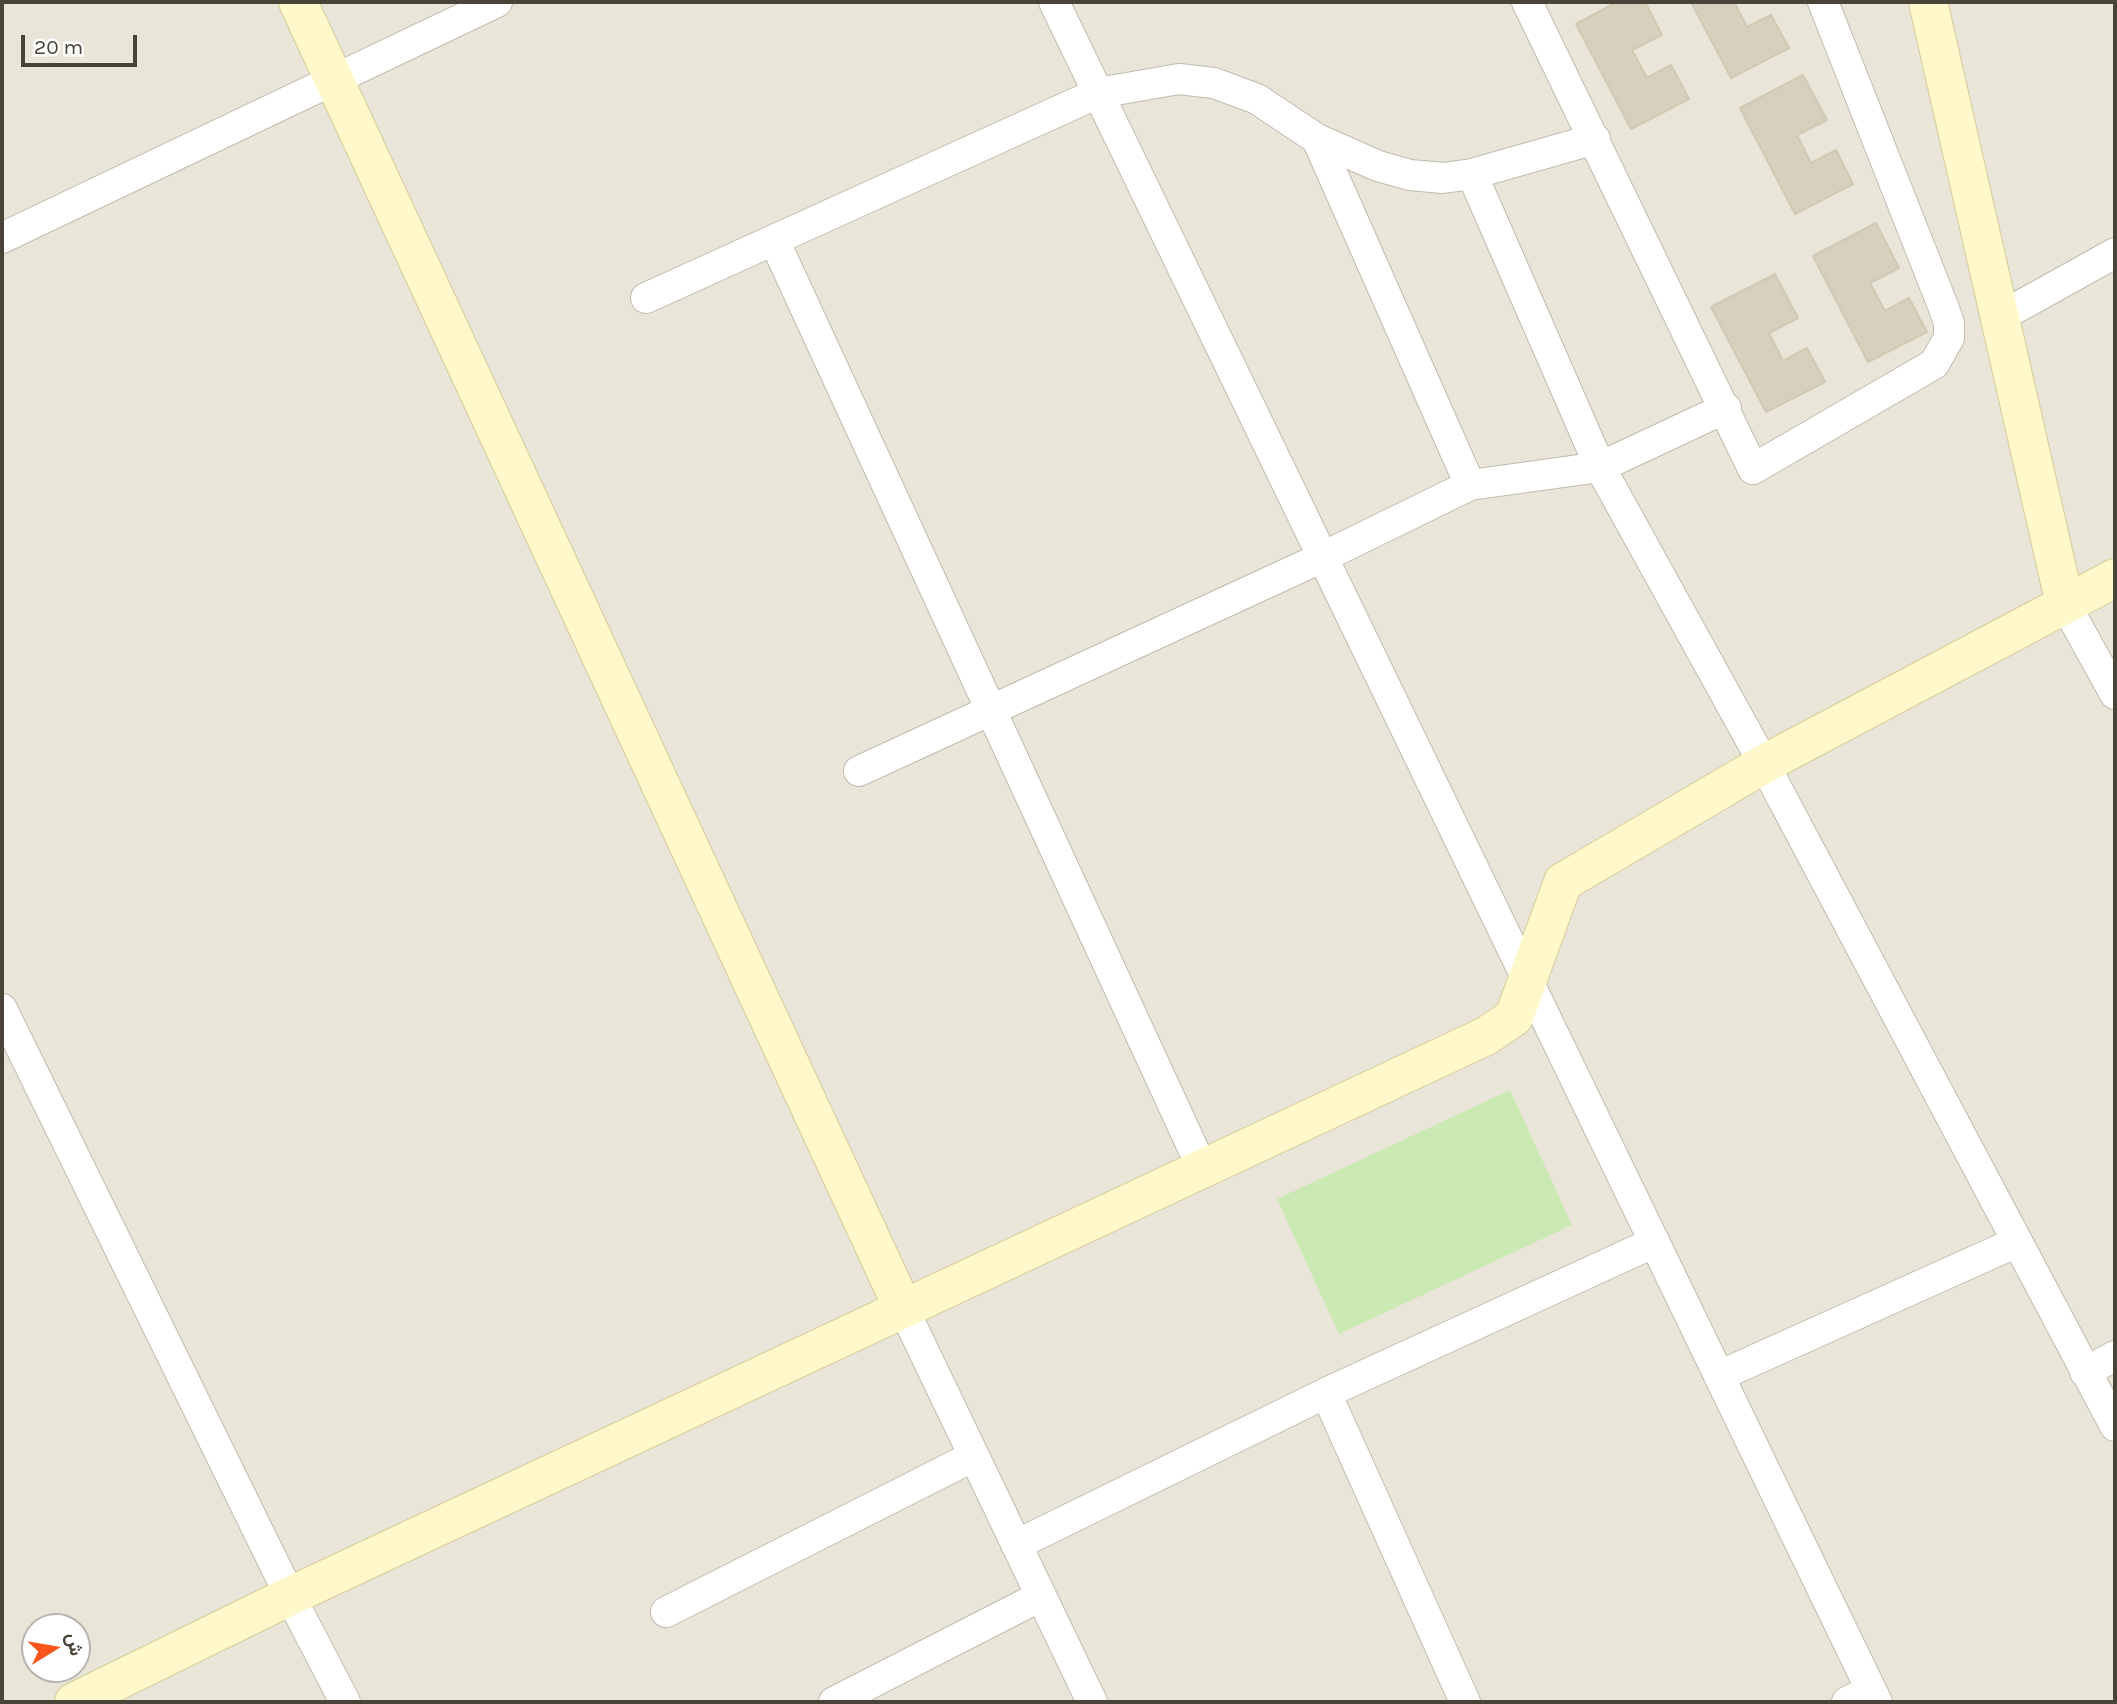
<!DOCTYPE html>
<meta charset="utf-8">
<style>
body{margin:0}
#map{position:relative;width:2117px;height:1704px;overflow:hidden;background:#f5f3ea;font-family:Karla,Vazirmatn,sans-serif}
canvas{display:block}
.frame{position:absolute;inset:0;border:4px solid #494438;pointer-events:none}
.north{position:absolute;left:21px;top:1613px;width:70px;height:70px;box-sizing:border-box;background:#fff;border:2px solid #b6b4af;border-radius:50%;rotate:79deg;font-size:19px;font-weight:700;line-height:28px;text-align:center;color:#494438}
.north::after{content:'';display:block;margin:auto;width:24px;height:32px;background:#fb551b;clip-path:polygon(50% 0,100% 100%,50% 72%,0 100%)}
.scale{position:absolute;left:21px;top:35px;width:116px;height:32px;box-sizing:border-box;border:4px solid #494438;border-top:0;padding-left:9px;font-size:21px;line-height:24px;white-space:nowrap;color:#494438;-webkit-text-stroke:5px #fff;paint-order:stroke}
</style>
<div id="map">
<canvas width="2117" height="1704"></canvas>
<div class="frame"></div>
<div class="north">ش</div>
<div class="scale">20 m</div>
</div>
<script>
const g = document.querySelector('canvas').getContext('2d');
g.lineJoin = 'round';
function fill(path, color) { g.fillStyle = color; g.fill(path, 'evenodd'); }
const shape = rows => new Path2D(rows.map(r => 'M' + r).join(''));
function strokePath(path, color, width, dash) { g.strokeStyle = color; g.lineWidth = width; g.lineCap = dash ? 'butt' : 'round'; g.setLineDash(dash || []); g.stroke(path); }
fill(shape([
 [2,2,2115,2,2115,1702,2,1702],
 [35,1627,77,1627,77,1669,35,1669]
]), '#e9e5d8');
fill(shape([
 [1510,1090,1572,1225,1339,1334,1277,1199]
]), '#cbe9b3');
const building = shape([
 [1617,2,1645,2,1662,35,1632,50,1647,78,1671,65,1689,99,1631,129,1576,24,1617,2],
 [1691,2,1734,2,1747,27,1771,15,1789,48,1731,78,1691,2],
 [1803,75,1827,120,1797,135,1811,163,1836,150,1853,184,1795,214,1740,108,1803,75],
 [1876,223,1899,268,1870,283,1885,311,1909,298,1927,332,1868,362,1813,256,1876,223],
 [1775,274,1798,318,1769,333,1783,361,1807,348,1825,382,1766,412,1711,307,1775,274]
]);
fill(building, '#d7d0bf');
strokePath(building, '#d2c9b2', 2);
const street = shape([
 [1054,2,1877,1702],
 [1527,2,1753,469,1934,364,1949,338,1949,323,1943,306,1823,2],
 [1317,139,1470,485],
 [1472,174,1600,467,1764,764,2115,1426],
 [2,238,497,2],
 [774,240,1203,1170],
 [646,298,1098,93,1179,79,1214,83,1257,99,1317,139,1378,166,1410,175,1443,178,1472,174,1595,139],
 [2000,317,2115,253],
 [2065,604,2115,694],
 [859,771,1323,557,1470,485,1600,467,1726,408],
 [2,1009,290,1596,345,1702],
 [903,1308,1092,1702],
 [2085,1372,2115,1356],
 [1719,1376,2017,1242],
 [1326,1393,1465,1702],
 [1016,1545,1326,1393,1655,1242],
 [666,1612,974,1456],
 [834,1702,1041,1596],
 [1847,1702,1871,1690]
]);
const secondary = shape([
 [298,2,903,1308],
 [1928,2,2065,604],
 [74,1702,290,1596,1486,1036,1514,1017,1563,882,1764,764,2115,578]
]);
strokePath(street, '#c1bcac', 32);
strokePath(secondary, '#d5cc9a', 40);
strokePath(street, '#fff', 30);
strokePath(secondary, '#fff8ca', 38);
</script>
